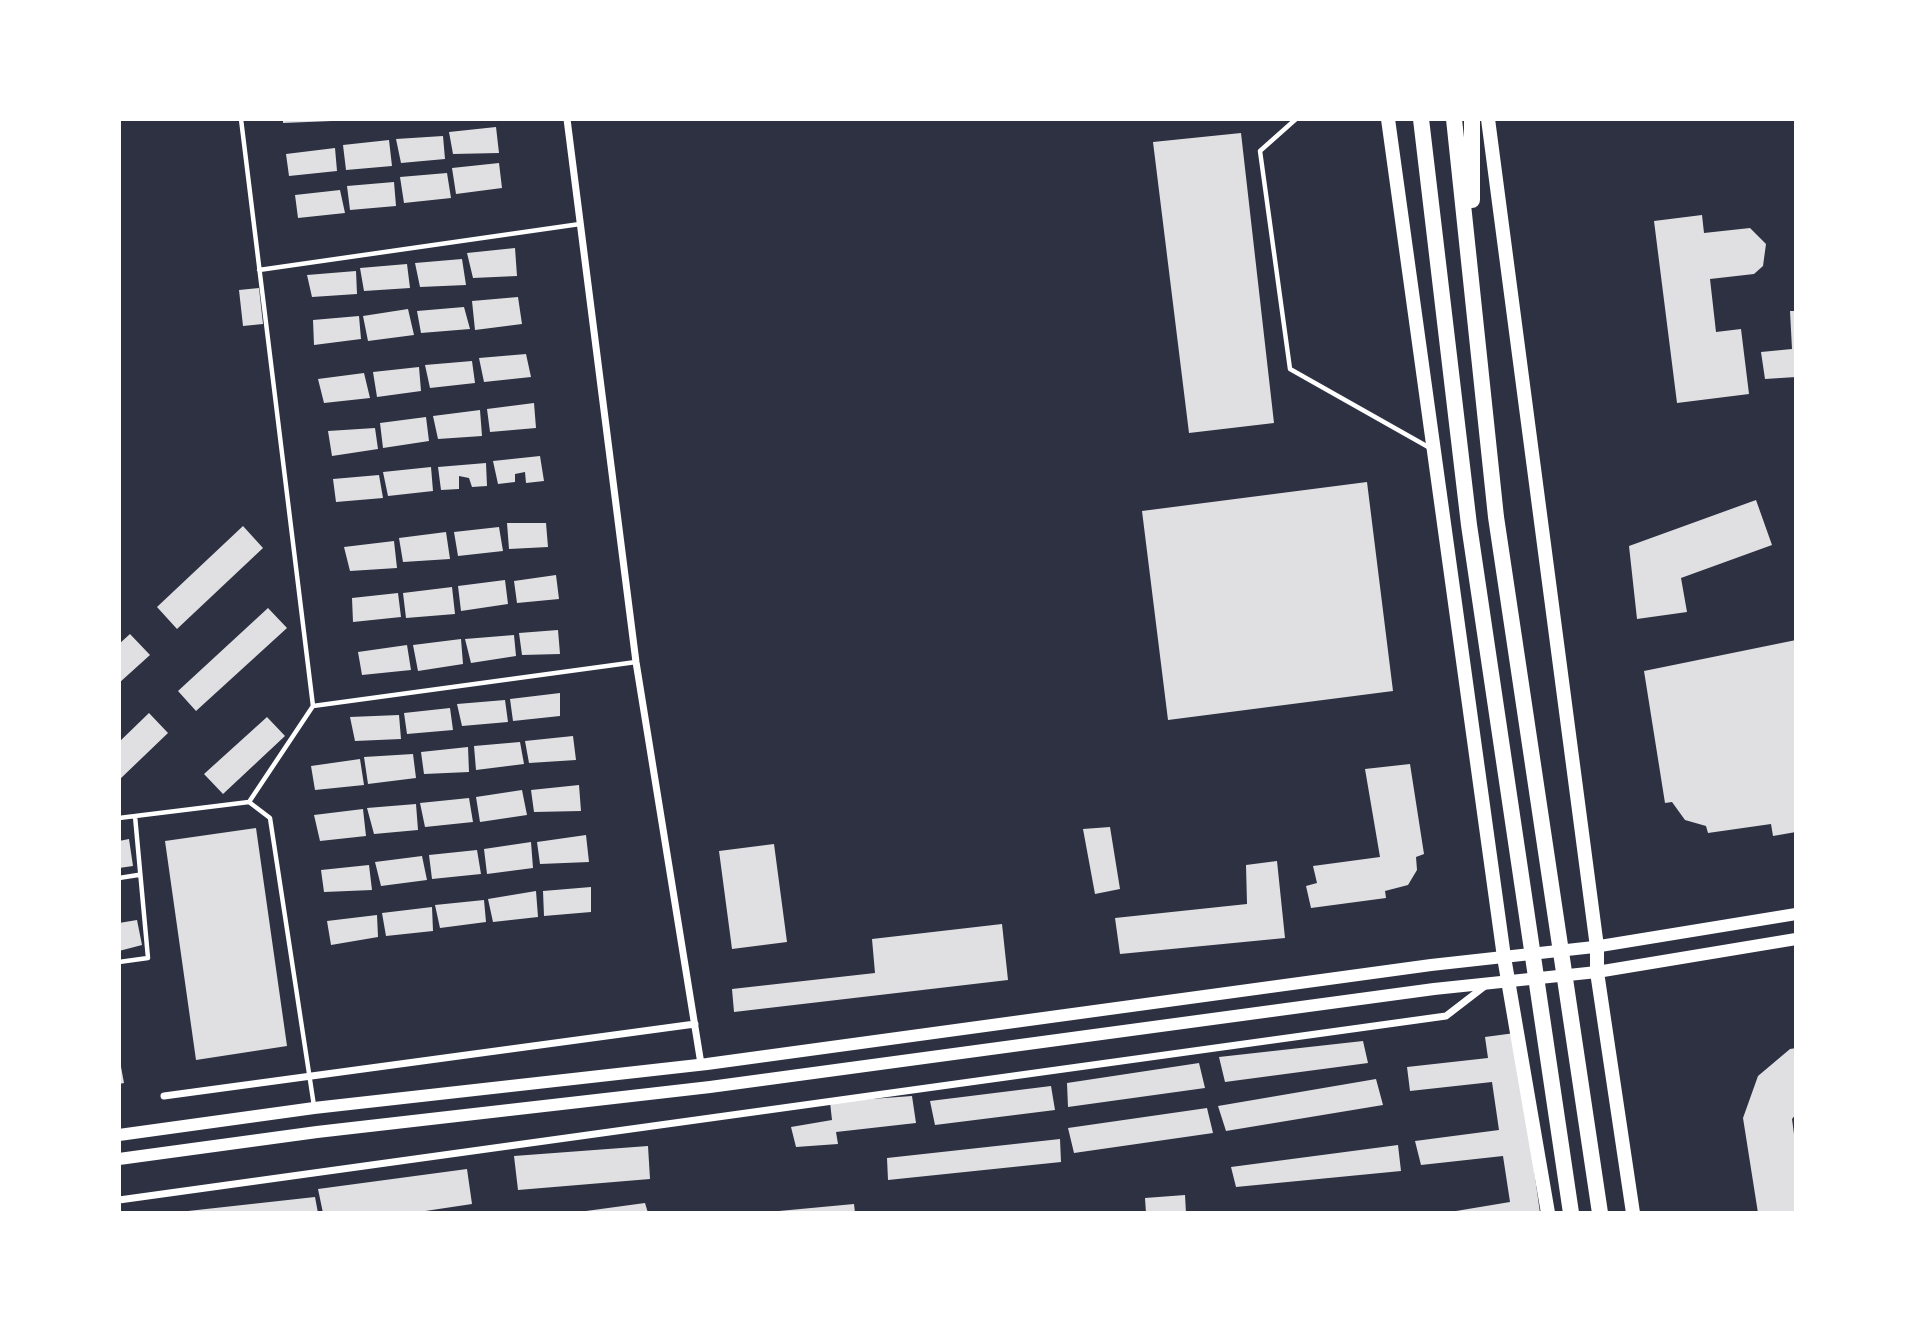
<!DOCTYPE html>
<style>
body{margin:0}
#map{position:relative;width:1915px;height:1332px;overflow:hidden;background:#2d3142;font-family:"Work Sans",sans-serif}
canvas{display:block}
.frame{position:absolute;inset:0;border:121px solid #fff;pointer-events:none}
</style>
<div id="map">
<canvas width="1915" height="1332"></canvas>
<div class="frame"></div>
</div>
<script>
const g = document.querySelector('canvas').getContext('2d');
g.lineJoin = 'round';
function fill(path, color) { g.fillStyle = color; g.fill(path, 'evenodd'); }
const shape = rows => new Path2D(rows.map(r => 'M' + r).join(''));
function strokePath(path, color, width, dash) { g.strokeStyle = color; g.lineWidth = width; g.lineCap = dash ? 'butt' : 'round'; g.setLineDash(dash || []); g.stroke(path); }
fill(shape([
 [283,119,332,119,332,121,283,123],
 [496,127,499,153,453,154,449,132],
 [1241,133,1274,423,1189,433,1153,142],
 [443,136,445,159,401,163,396,139],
 [389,140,392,166,346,170,343,145],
 [335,148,337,171,289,176,286,154],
 [499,163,502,188,456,194,452,168],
 [447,173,451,198,404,203,400,177],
 [394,182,396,206,350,210,347,186],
 [340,190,345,213,298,218,295,195],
 [1702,215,1704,233,1750,228,1766,244,1763,266,1754,274,1710,279,1716,332,1741,329,1749,394,1677,403,1654,221],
 [515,248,517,276,473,278,467,253],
 [462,259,466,285,420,287,415,263],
 [407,264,410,288,364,291,360,268],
 [356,271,357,294,312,297,307,275],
 [259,288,263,324,243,326,239,290],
 [518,297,522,324,475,330,472,301],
 [464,307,470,329,421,333,417,311],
 [408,309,414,335,368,341,363,316],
 [1790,311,1796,311,1796,377,1765,379,1761,352,1792,349],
 [359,316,361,339,314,345,313,320],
 [526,354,531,377,484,382,479,358],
 [472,361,475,383,430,388,425,365],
 [419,367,421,391,377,397,373,372],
 [364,373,370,398,324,403,318,379],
 [534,403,536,428,490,432,487,409],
 [480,410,482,436,438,439,433,416],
 [426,417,429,441,383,448,380,423],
 [375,428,378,449,332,456,328,431],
 [540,456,544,481,526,483,525,472,515,474,515,482,498,484,493,461],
 [486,463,487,486,472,487,469,478,459,476,459,489,441,490,438,467],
 [431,467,433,491,388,496,383,472],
 [379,475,383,498,336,502,333,479],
 [1367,482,1393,691,1168,720,1142,511],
 [1756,500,1772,545,1681,578,1687,612,1637,619,1629,546],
 [507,523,546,523,548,547,509,549],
 [243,526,263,548,177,629,157,607],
 [499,527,503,551,458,556,454,532],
 [446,532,450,559,403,562,399,538],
 [394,541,397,568,350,571,344,547],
 [556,575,559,599,517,603,514,581],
 [505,580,508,604,461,611,458,586],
 [452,587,455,614,406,618,403,593],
 [398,593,401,617,353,622,352,598],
 [268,608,287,628,196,711,178,691],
 [558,630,560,654,522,655,519,633],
 [130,634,150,655,119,683,119,644],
 [514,635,516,656,471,663,465,639],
 [461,639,463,664,418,671,413,645],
 [1796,640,1796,832,1773,836,1771,824,1708,833,1706,826,1685,820,1672,802,1665,803,1644,671],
 [407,645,411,670,362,675,358,652],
 [560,693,560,716,513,721,510,699],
 [505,700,508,722,462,726,457,704],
 [450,708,453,730,407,734,404,713],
 [149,713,168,733,119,780,119,742],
 [399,715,401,739,355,741,350,717],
 [267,717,285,736,223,794,204,774],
 [573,736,576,760,529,763,525,741],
 [520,742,524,764,476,770,474,746],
 [468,747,469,772,424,774,421,752],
 [413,754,416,778,368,784,364,757],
 [360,759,364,785,315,790,311,766],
 [1410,764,1424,854,1416,857,1417,870,1408,885,1385,891,1386,898,1311,908,1306,886,1317,883,1313,866,1380,857,1365,769],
 [579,785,581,811,534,812,531,790],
 [522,790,527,815,480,822,476,797],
 [469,798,473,822,425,827,420,803],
 [416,804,418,830,374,834,367,808],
 [363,809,366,836,320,841,314,815],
 [1110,827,1120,889,1095,894,1083,829],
 [256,828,287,1046,196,1060,165,841],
 [586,835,589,862,540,864,537,842],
 [129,839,133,866,119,868,119,841],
 [531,842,533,868,487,874,484,849],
 [774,844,787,942,732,949,719,851],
 [477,850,481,874,432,879,429,855],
 [422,856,427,880,381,886,375,862],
 [1277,861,1285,938,1120,954,1115,918,1247,904,1246,865],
 [369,865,372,890,324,892,321,870],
 [591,887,591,912,544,916,543,891],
 [536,891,538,917,493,922,488,899],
 [484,900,486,922,440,928,435,905],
 [432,907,433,931,386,936,382,913],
 [377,915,378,937,331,945,327,921],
 [137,920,142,945,119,951,119,923],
 [1002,924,1008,980,734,1012,732,989,875,973,872,939],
 [1515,1033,1540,1213,1444,1213,1510,1202,1503,1156,1421,1165,1415,1141,1499,1130,1492,1082,1410,1091,1407,1067,1488,1058,1485,1037],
 [1363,1041,1368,1063,1225,1082,1219,1057],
 [1796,1048,1796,1114,1792,1119,1796,1149,1796,1213,1758,1213,1743,1118,1758,1076,1790,1049],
 [119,1056,124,1083,119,1084],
 [1199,1063,1205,1088,1068,1107,1067,1083],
 [1376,1079,1383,1105,1226,1131,1218,1106],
 [1051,1086,1055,1110,935,1125,930,1101],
 [912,1096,916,1123,836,1132,838,1144,796,1147,791,1127,832,1120,830,1102],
 [1207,1108,1213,1133,1074,1153,1068,1128],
 [1060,1139,1061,1162,888,1180,887,1158],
 [1398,1145,1401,1171,1236,1187,1231,1167],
 [648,1146,650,1179,518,1190,514,1156],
 [467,1169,472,1204,412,1213,323,1213,318,1189],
 [1185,1195,1186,1213,1146,1213,1145,1198],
 [315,1197,318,1213,188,1213,188,1211],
 [645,1203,648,1213,586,1213,586,1211],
 [854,1204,855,1213,779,1213,779,1211]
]), '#e0e0e3');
strokePath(shape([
 [1296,119,1260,151,1290,369,1430,448],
 [259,270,580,224],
 [313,706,636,662],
 [249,802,270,818,314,1106],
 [119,818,249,802,313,706,241,119],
 [119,878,138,875],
 [119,962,148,958,135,816]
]), '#fff', 4.5);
strokePath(shape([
 [567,119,636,662,701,1064],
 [164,1096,695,1024],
 [119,1200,1446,1016,1485,986]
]), '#fff', 7);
strokePath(shape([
 [119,1135,314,1108,707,1064,1431,965,1594,947,1796,914],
 [119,1159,317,1132,710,1087,1434,989,1597,972,1796,939]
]), '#fff', 12);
strokePath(shape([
 [1388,119,1504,957,1548,1213],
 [1488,119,1597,947,1597,972,1633,1213]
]), '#fff', 14);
strokePath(shape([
 [1421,119,1469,525,1571,1213],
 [1454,119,1496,517,1600,1213],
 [1472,200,1472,119]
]), '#fff', 16);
</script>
